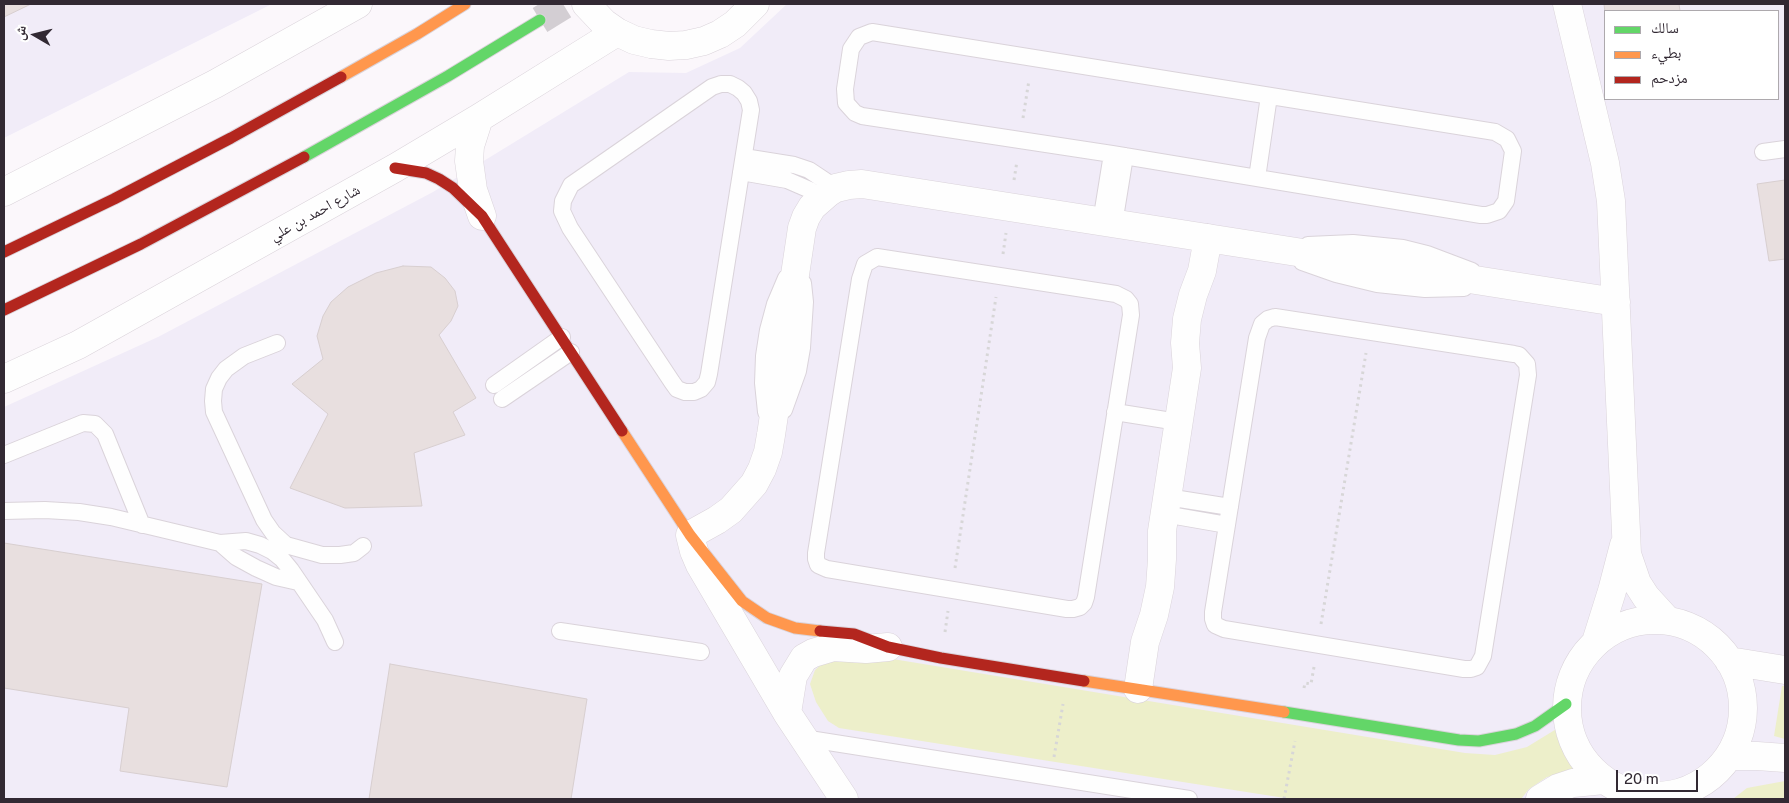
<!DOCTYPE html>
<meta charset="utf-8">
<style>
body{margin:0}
#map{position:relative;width:1789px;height:803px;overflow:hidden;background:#fbf7fb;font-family:"Public Sans","Noto Naskh Arabic",sans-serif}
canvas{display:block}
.frame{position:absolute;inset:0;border:5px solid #322933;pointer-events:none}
.legend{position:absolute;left:1604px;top:10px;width:175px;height:90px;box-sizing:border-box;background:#fff;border:1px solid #ada9ad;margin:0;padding:6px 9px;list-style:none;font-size:15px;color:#322933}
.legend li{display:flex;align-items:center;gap:10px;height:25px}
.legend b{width:25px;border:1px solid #ada9ad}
.north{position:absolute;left:10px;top:10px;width:50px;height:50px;-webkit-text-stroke:4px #fff;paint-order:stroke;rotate:278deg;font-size:14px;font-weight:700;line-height:20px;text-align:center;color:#322933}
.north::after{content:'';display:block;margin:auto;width:18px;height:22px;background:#322933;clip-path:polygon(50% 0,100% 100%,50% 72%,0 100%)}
.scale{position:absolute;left:1616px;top:770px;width:82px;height:22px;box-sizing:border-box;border:2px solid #322933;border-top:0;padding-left:6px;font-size:15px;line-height:18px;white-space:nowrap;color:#322933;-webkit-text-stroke:4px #fff;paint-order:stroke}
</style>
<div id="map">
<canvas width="1789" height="803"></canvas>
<div class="frame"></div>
<ul class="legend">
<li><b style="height:6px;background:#63d668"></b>سالك</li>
<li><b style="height:6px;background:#ff974d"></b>بطيء</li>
<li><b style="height:6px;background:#b3261e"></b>مزدحم</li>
</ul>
<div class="north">ش</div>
<div class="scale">20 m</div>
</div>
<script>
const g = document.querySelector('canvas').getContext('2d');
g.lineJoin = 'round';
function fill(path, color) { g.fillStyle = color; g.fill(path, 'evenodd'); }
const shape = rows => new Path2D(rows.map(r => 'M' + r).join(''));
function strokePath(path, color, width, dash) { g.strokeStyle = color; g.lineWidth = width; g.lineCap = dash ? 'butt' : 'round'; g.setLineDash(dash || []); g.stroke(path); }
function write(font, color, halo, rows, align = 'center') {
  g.font = font + ' "Public Sans","Noto Naskh Arabic",sans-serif'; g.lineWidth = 4; g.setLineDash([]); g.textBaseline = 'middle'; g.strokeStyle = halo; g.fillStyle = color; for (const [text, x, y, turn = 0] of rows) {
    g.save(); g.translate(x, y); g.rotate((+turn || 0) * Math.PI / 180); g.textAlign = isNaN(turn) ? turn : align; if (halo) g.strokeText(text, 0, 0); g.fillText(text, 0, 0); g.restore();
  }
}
fill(shape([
 [4,4,272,4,4,138],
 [787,4,1785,4,1785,799,4,799,4,407,158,337,433,192,629,72,686,73,740,48],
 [1605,11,1778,11,1778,99,1605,99]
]), '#f1ecf8');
fill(shape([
 [838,650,1465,753,1495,755,1527,747,1558,728,1580,771,1547,777,1529,789,1521,799,1291,799,839,728,828,721,816,702,810,684,815,670],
 [1782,686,1785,686,1785,739,1774,736],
 [1785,781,1785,799,1733,799,1747,788]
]), '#edefca');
const building = shape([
 [4,4,31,4,4,17,4,4],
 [1604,4,1679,4,1680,11,1605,11,1605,13,1604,4],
 [1785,180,1785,259,1769,261,1757,184,1785,180],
 [403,266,431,267,445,278,455,291,458,306,451,321,439,335,476,398,453,412,465,435,414,453,422,506,345,508,290,488,328,414,292,384,323,359,317,336,323,316,331,302,348,287,376,273,403,266],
 [4,543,262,584,227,787,120,771,129,708,4,688,4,543],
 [390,664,587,699,571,799,369,799,390,664]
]);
fill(building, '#e8dfdf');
strokePath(building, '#d8cfd0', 1);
strokePath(shape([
 [540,20,566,4]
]), '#d3ced3', 28, [28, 14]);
const lane = shape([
 [872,32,1495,132,1507,139,1513,151,1506,201,1499,211,1487,215,1481,215,1112,154,862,116,855,113,846,103,845,89,851,49,859,37,872,32],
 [721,84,730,84,738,88,744,93,749,101,751,110,709,374,707,382,701,389,694,392,685,392,677,389,672,382,570,228,562,211,563,201,571,185,712,87,721,84],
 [1763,152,1785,149],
 [744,157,794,165,809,170,836,188],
 [741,172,787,180,810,190,820,198],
 [1257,178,1269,96],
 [1101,222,1112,154],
 [1114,224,1125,156],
 [1308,245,1353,243,1403,248,1427,254,1472,271],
 [877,257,1116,294,1126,299,1130,304,1131,315,1086,597,1084,603,1080,607,1073,609,1067,609,827,569,818,565,816,559,816,553,860,279,865,264,877,257],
 [1302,262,1336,274,1377,284,1425,289,1464,288],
 [1275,317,1514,354,1519,355,1527,364,1528,375,1483,656,1477,667,1471,669,1464,669,1224,629,1215,625,1213,619,1213,612,1257,338,1262,324,1268,319,1275,317],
 [277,343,244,356,226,369,219,378,214,389,213,401,214,412,264,520,273,533,286,545,322,555,340,555,354,553,363,546],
 [494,385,562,337],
 [502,399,571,352],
 [784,410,798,371,802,348,805,302,803,283],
 [766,412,763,383,764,356,768,330,775,304,786,278],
 [1115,412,1178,422],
 [4,455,83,423,95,424,105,434,142,525],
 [1167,497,1230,507],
 [4,511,45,510,79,512,111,517,220,543,246,541,260,545,272,551,282,559,291,570,325,620,335,642],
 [1164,514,1227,525],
 [220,543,236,557,256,568,276,577,298,582],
 [560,631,701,652],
 [803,738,1189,799]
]);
const street = shape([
 [586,4,604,23,617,32,634,40,651,44,669,46,686,45,704,41,720,34,735,24,755,4],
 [1567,4,1605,163,1611,201,1627,554,1637,583,1646,597,1667,620],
 [479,118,470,146,469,161,473,190,482,216],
 [4,192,215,84,358,4],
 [4,379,78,345,395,168,479,118,617,32],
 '1567 708a88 88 0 1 1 176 0a88 88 0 1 1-176 0Z',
 [1596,642,1612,591,1624,545],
 [1729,661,1785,670],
 [1138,689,1145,642,1154,615,1160,587,1162,559,1162,531,1187,368,1185,343,1187,319,1193,295,1202,271,1208,238],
 [787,713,793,676,804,658,813,653,833,647,866,649,888,647],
 [1729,756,1757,756,1785,758],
 [844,799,787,713,700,565,694,551,690,535,717,520,731,510,754,484,762,469,768,452,771,435,802,228,806,217,812,207,828,193,836,188,849,185,862,184,1616,302],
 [1540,799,1558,788,1573,783,1604,780]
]);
const fast = shape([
 [304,157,448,76,540,20],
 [1284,712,1459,740,1479,741,1516,734,1535,726,1566,704]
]);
const slow = shape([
 [341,77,417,34,465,4],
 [622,431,690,535,742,601,767,618,795,628,820,631],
 [1084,681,1284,712]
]);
const jam = shape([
 [395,168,426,173,439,179,453,188,482,216,622,431],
 [4,252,114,199,231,138,341,77],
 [4,310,141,244,304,157],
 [820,631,854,634,888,647,941,658,1084,681]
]);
strokePath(lane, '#dad3da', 18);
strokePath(street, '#dad3da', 29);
strokePath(fast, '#dad3da', 13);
strokePath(slow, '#dad3da', 13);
strokePath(jam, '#dad3da', 13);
strokePath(shape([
 [1023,118,1029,80],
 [1014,180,1017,161],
 [1003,254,1006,233],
 [955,568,996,297],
 [1321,624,1366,353],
 [945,632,948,611],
 [1304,688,1305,683,1311,684,1314,667],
 [1054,757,1063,704],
 [1284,799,1295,741]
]), '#d7d6d7', 3, [2.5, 4]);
strokePath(lane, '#fefefe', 16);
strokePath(street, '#fefefe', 28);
strokePath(fast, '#63d668', 11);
strokePath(slow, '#ff974d', 11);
strokePath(jam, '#b3261e', 11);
write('15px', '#322933', '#fff', [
 ["شارع احمد بن علي",315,213,-29]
]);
</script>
